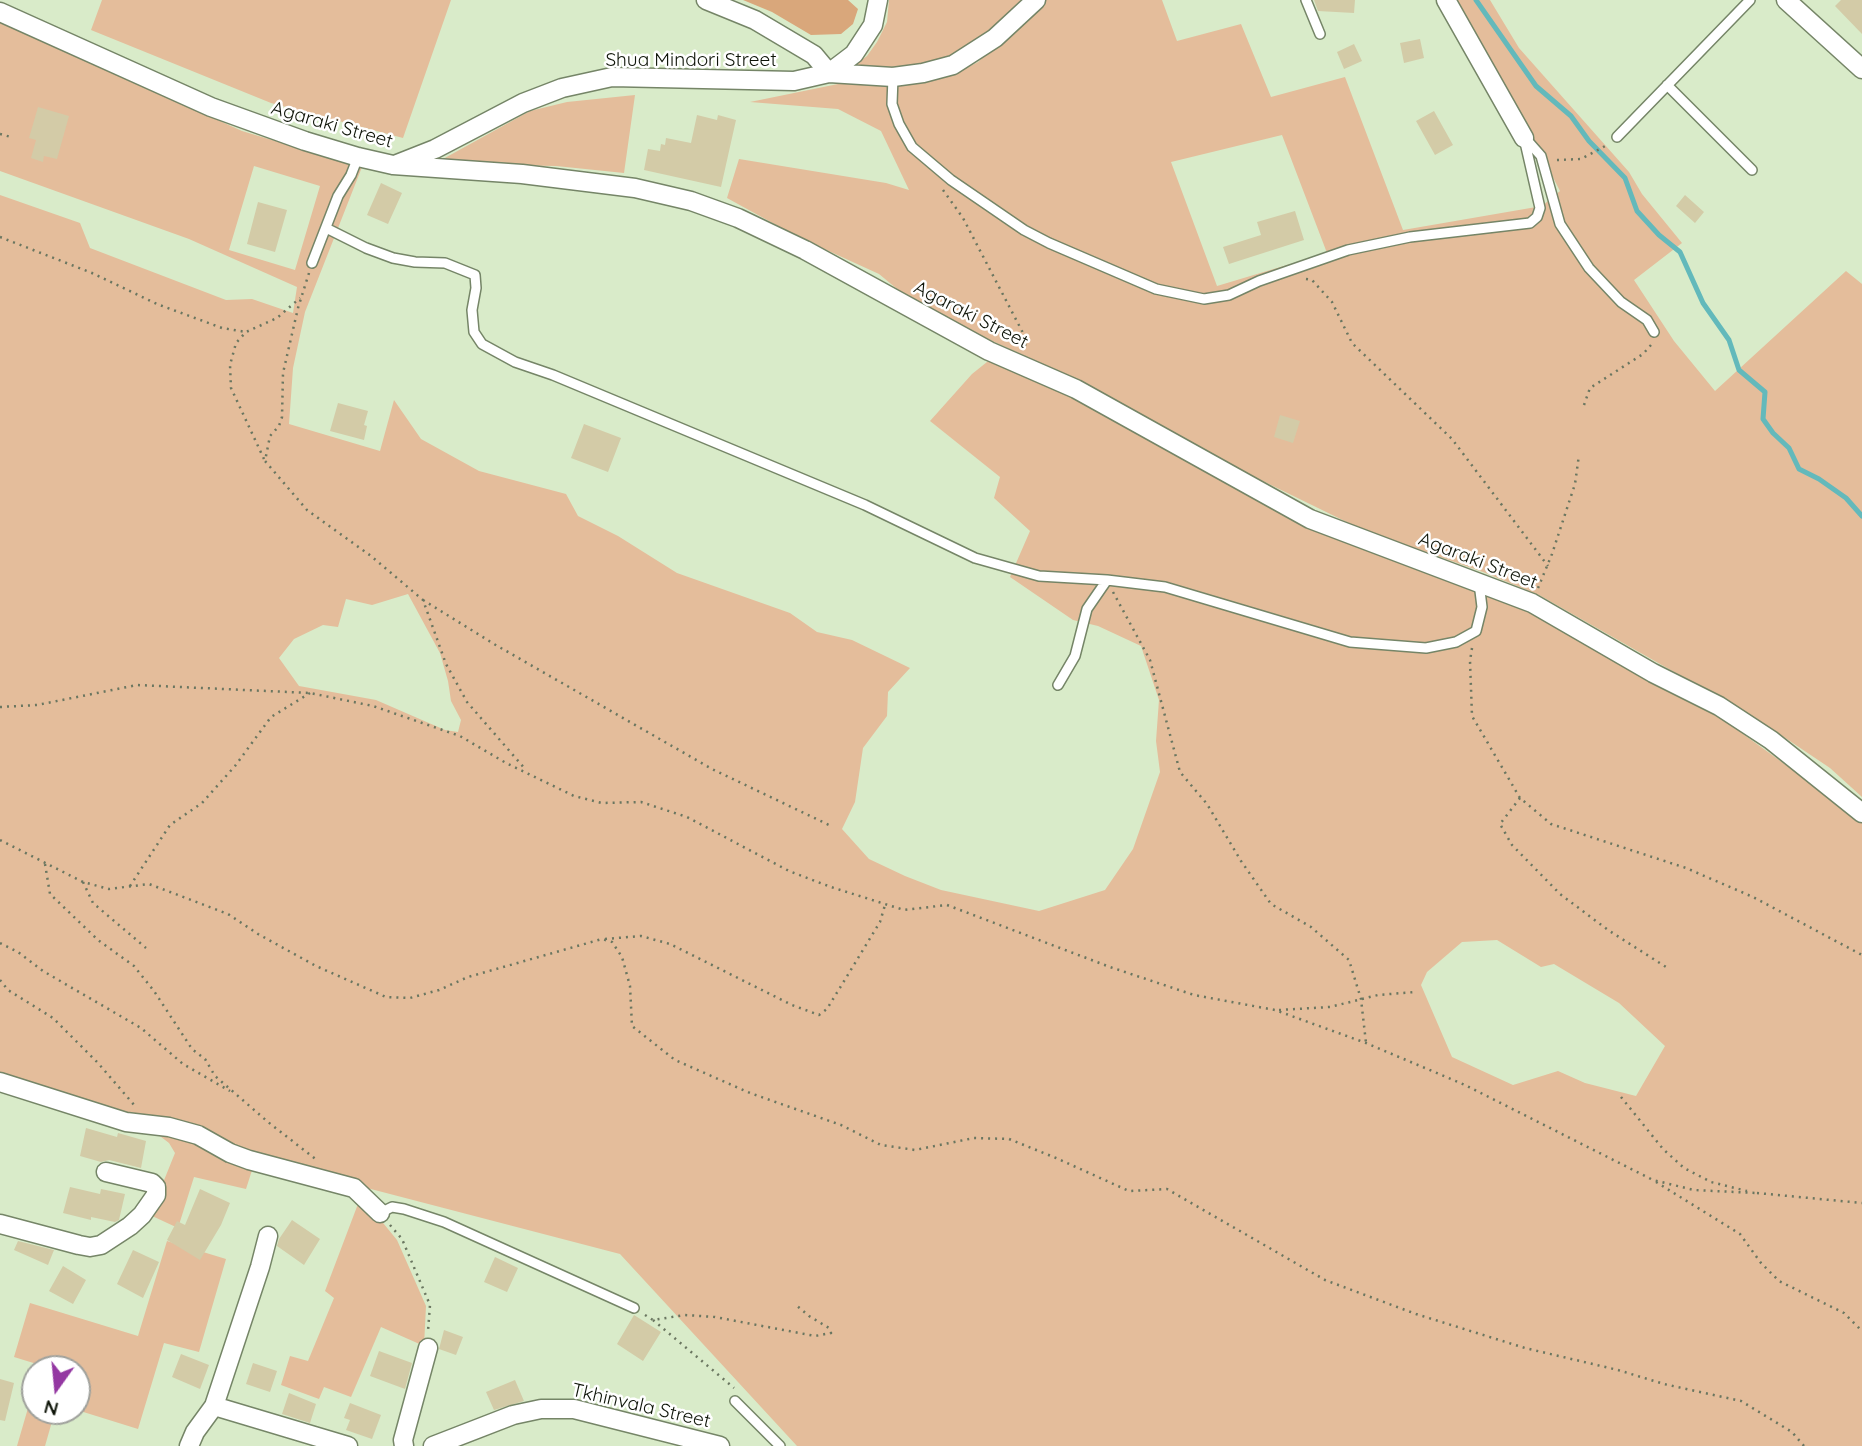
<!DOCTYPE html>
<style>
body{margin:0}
#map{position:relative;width:1862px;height:1446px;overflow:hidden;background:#d9ebc9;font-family:Quicksand,sans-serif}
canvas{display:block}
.north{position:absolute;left:21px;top:1355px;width:70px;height:70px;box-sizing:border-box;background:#fff;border:2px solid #9fa19c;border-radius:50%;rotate:195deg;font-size:19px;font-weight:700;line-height:28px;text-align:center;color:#0e1408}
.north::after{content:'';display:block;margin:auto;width:24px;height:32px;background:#9438a2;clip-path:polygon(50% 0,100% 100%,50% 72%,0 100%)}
</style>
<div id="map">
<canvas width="1862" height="1446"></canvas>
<div class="north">N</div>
</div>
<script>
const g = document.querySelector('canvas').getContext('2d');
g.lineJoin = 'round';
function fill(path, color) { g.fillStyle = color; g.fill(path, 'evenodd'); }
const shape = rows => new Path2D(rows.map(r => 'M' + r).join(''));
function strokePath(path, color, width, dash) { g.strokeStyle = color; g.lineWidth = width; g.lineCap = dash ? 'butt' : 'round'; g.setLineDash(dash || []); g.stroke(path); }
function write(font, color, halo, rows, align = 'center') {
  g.font = font + ' Quicksand,sans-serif'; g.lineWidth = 5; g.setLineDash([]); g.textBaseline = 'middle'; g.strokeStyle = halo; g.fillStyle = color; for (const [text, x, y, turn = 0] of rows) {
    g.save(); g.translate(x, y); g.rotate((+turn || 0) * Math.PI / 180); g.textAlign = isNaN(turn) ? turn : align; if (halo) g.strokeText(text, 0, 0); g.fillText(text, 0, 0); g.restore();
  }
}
fill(shape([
 [102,0,451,0,403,138,271,103,91,30],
 [889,0,1027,0,992,34,946,62,846,71,867,56,877,42,887,22],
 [1044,0,1162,0,1177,41,1241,24,1271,97,1345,77,1403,230,1542,206,1560,191,1531,134,1457,0,1490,0,1519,48,1629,172,1642,194,1682,243,1634,280,1674,341,1715,391,1846,271,1862,284,1862,797,1830,768,1760,721,1539,595,1483,572,1363,530,1228,464,1087,384,948,321,913,302,879,274,798,237,727,198,739,159,886,183,909,190,881,131,838,109,750,102,838,84,953,75,978,62],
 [1282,135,1327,253,1217,286,1171,162],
 [0,21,242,131,362,167,305,312,293,368,289,424,380,451,394,400,421,439,479,471,566,494,578,516,618,536,677,573,790,613,817,632,852,640,910,668,888,692,887,716,863,748,855,802,842,829,869,859,905,876,941,890,1039,911,1105,890,1133,849,1160,772,1156,741,1159,700,1141,646,1098,626,1073,620,1010,577,1030,531,994,498,1000,477,930,421,972,374,992,358,1071,396,1220,478,1571,631,1647,681,1714,713,1862,820,1862,1446,797,1446,620,1254,252,1158,0,1078,0,195,80,223,90,248,226,300,252,299,293,313,297,287,189,239,0,171],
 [254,166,320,186,295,270,229,250],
 [408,594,440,653,448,681,451,701,461,720,458,732,445,730,376,700,299,686,279,658,294,639,323,625,338,627,346,599,372,605],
 [1497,940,1541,967,1554,964,1619,1003,1665,1046,1636,1096,1585,1083,1558,1071,1513,1085,1452,1057,1421,985,1427,972,1462,942],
 [635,95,624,173,556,166,439,164,443,159,530,111,567,102],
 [166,1130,254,1164,246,1189,194,1177,178,1228,150,1215,175,1153,169,1143,156,1133],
 [361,1196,397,1240,426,1306,424,1346,381,1327,351,1397,324,1387,319,1399,281,1385,290,1356,308,1361,334,1298,325,1291],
 [167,1241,226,1259,199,1352,164,1343,138,1429,77,1410,77,1369,39,1369,40,1365,14,1357,30,1303,138,1336],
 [35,1384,35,1411,55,1411,45,1446,17,1446]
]), '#e4bd9b');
fill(shape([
 [743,0,848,0,858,9,853,24,841,34,811,35,772,12]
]), '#d9a77b');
strokePath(shape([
 [1476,0,1536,86,1571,116,1589,141,1625,178,1637,211,1659,235,1680,252,1703,303,1729,340,1739,370,1765,392,1763,419,1773,433,1789,448,1799,469,1819,479,1846,498,1862,516]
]), '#63b9bb', 5);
fill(shape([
 [1314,0,1355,0,1354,13,1318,11],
 [1841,0,1862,0,1862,34,1835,6],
 [1420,39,1424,58,1404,63,1400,43],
 [1354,44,1362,61,1344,69,1337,52],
 [38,107,69,116,57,159,44,156,43,162,31,158,36,140,29,138],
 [1434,111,1453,145,1435,155,1416,121],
 [697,115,717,120,718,115,736,120,721,187,644,170,648,149,660,151,661,144,665,145,666,138,691,143],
 [381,183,402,193,388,224,367,215],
 [1685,195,1704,212,1695,223,1676,206],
 [258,202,287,210,275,252,247,244],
 [1295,211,1304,240,1229,264,1223,247,1261,235,1257,222],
 [338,403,368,411,364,425,367,426,364,440,330,431],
 [1280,415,1300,421,1293,443,1274,437],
 [584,424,621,438,608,472,571,458],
 [86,1128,117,1137,118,1133,146,1141,141,1168,109,1160,101,1162,80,1156],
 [70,1187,100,1194,101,1189,125,1194,119,1220,115,1222,91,1217,91,1220,63,1213],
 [200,1189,230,1203,221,1225,200,1260,167,1240,177,1221,185,1225],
 [292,1220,320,1239,304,1265,277,1246,279,1239],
 [18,1241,54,1250,48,1265,14,1250],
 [133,1250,159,1262,143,1298,117,1284],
 [495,1257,518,1268,507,1292,484,1282],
 [63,1266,86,1280,73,1304,49,1291],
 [634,1315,661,1332,643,1361,617,1344],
 [444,1330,463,1337,456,1355,439,1349],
 [379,1351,412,1363,405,1389,370,1376],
 [181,1354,209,1365,200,1389,172,1377],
 [253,1363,277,1371,270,1392,246,1384],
 [0,1379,14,1383,5,1421,0,1420],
 [515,1380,524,1401,494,1410,486,1392],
 [289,1393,316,1404,310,1423,282,1414],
 [350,1403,381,1415,372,1439,346,1430,350,1420,344,1418]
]), '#d3cba7');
const lane = shape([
 [1306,0,1320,34],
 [893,77,892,104,899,124,912,147,951,180,1024,230,1049,243,1156,289,1204,299,1229,295,1259,281,1348,250,1410,237,1530,223,1537,217,1540,208,1524,138],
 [1667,85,1752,170],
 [1617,137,1750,0],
 [1526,139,1541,156,1560,224,1589,268,1621,302,1647,320,1654,332],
 [326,228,366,248,393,258,415,262,445,263,475,275,476,288,472,310,474,332,482,344,515,362,553,375,865,505,975,558,1039,576,1107,580],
 [312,263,338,196,351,175,358,157],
 [1058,685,1075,656,1087,609,1107,580,1165,587,1350,642,1426,648,1456,642,1476,631,1482,607,1479,583],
 [380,1213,392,1207,404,1209,444,1222,634,1308],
 [735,1401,780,1446]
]);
const street = shape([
 [706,0,755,20,814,55,829,73,893,77,923,73,953,65,995,38,1036,0],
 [1446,0,1524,138],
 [1786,0,1862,69],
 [0,12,211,107,305,141,358,157,393,165,522,174,635,188,691,201,738,218,805,250,989,351,1076,389,1310,519,1532,603,1653,673,1719,706,1771,740,1862,813],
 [397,164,435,149,523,103,562,88,612,77,794,81,829,73,854,54,873,25,878,0],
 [0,1082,126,1122,169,1127,198,1135,230,1153,249,1160,354,1188,380,1213],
 [0,1224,79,1245,90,1247,101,1245,130,1226,142,1215,156,1195,156,1187,152,1183,106,1172],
 [214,1406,348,1446],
 [189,1446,195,1432,214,1406,260,1267,268,1236],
 [404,1446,403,1440,428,1348],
 [433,1446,513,1415,541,1409,574,1409,720,1446]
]);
strokePath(lane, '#758567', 12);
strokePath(street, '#758567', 21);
strokePath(shape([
 [0,134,11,137],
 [1557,160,1581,159,1609,144],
 [943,190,963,218,1022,331,1026,348],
 [0,237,92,273,157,304,222,328,246,332],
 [309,273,298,308,283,373,282,417,279,426,270,436,265,461,307,510,371,556,423,600,446,664,467,702,526,770],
 [1306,279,1312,280,1332,302,1352,343,1452,439,1548,566],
 [1584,405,1590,388,1643,354,1651,345],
 [264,459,231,388,230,365,236,343,246,332,277,318,300,298],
 [1538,588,1552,554,1575,484,1579,455],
 [1113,592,1150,660,1180,772,1207,804,1241,861,1271,904,1311,927,1349,960,1361,999,1366,1043],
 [423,600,494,644,712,769,829,825],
 [1472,648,1470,661,1472,716,1520,798,1551,824,1686,868,1753,897,1862,955],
 [0,707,37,705,137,685,310,693,373,706,460,736,506,763,574,796,602,803,641,802,687,817,789,871,831,887,904,910,947,905,1110,967,1194,995,1275,1010,1366,1043,1465,1085,1653,1180,1694,1190,1756,1193],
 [1520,798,1500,824,1512,845,1560,894,1608,930,1666,967],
 [0,840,83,882,109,889,149,884,228,914,258,934,316,966,386,997,410,998,439,990,468,977,602,939,612,942,622,957,630,986,632,1026,675,1060,750,1093,841,1125,881,1145,915,1150,974,1138,1009,1139,1056,1158,1129,1191,1167,1189,1325,1280,1416,1314,1525,1348,1618,1370,1664,1384,1741,1401,1792,1432,1804,1446],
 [45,864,50,894,98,940,134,966,154,991,192,1049,205,1059,215,1076,268,1122,318,1161],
 [83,882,93,903,146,948],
 [130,886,170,825,202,803,235,766,271,717,310,693],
 [605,939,641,936,670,944,792,1005,819,1015,827,1009,880,922,885,905],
 [0,943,18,952,43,971,141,1028,183,1064,230,1091],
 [0,980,8,990,53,1018,98,1063,135,1106],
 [1279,1010,1330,1007,1378,995,1415,992],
 [1621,1097,1663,1149,1684,1168,1711,1182,1747,1191],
 [1656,1182,1740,1234,1761,1263,1779,1281,1844,1313,1862,1331],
 [1757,1193,1862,1203],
 [390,1225,402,1239,430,1305,428,1331],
 [645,1315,653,1320,685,1315,715,1317,815,1336,831,1333,829,1328,809,1316,796,1305],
 [653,1320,734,1388]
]), '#6a7660', 2.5, [2, 5]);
strokePath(lane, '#fff', 9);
strokePath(street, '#fff', 18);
write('19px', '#0e1408', '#fff', [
 ["Shua Mindori Street",691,60],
 ["Agaraki Street",332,125,16],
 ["Agaraki Street",971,315,27],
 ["Agaraki Street",1478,561,21],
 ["Tkhinvala Street",641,1406,13]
]);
</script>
